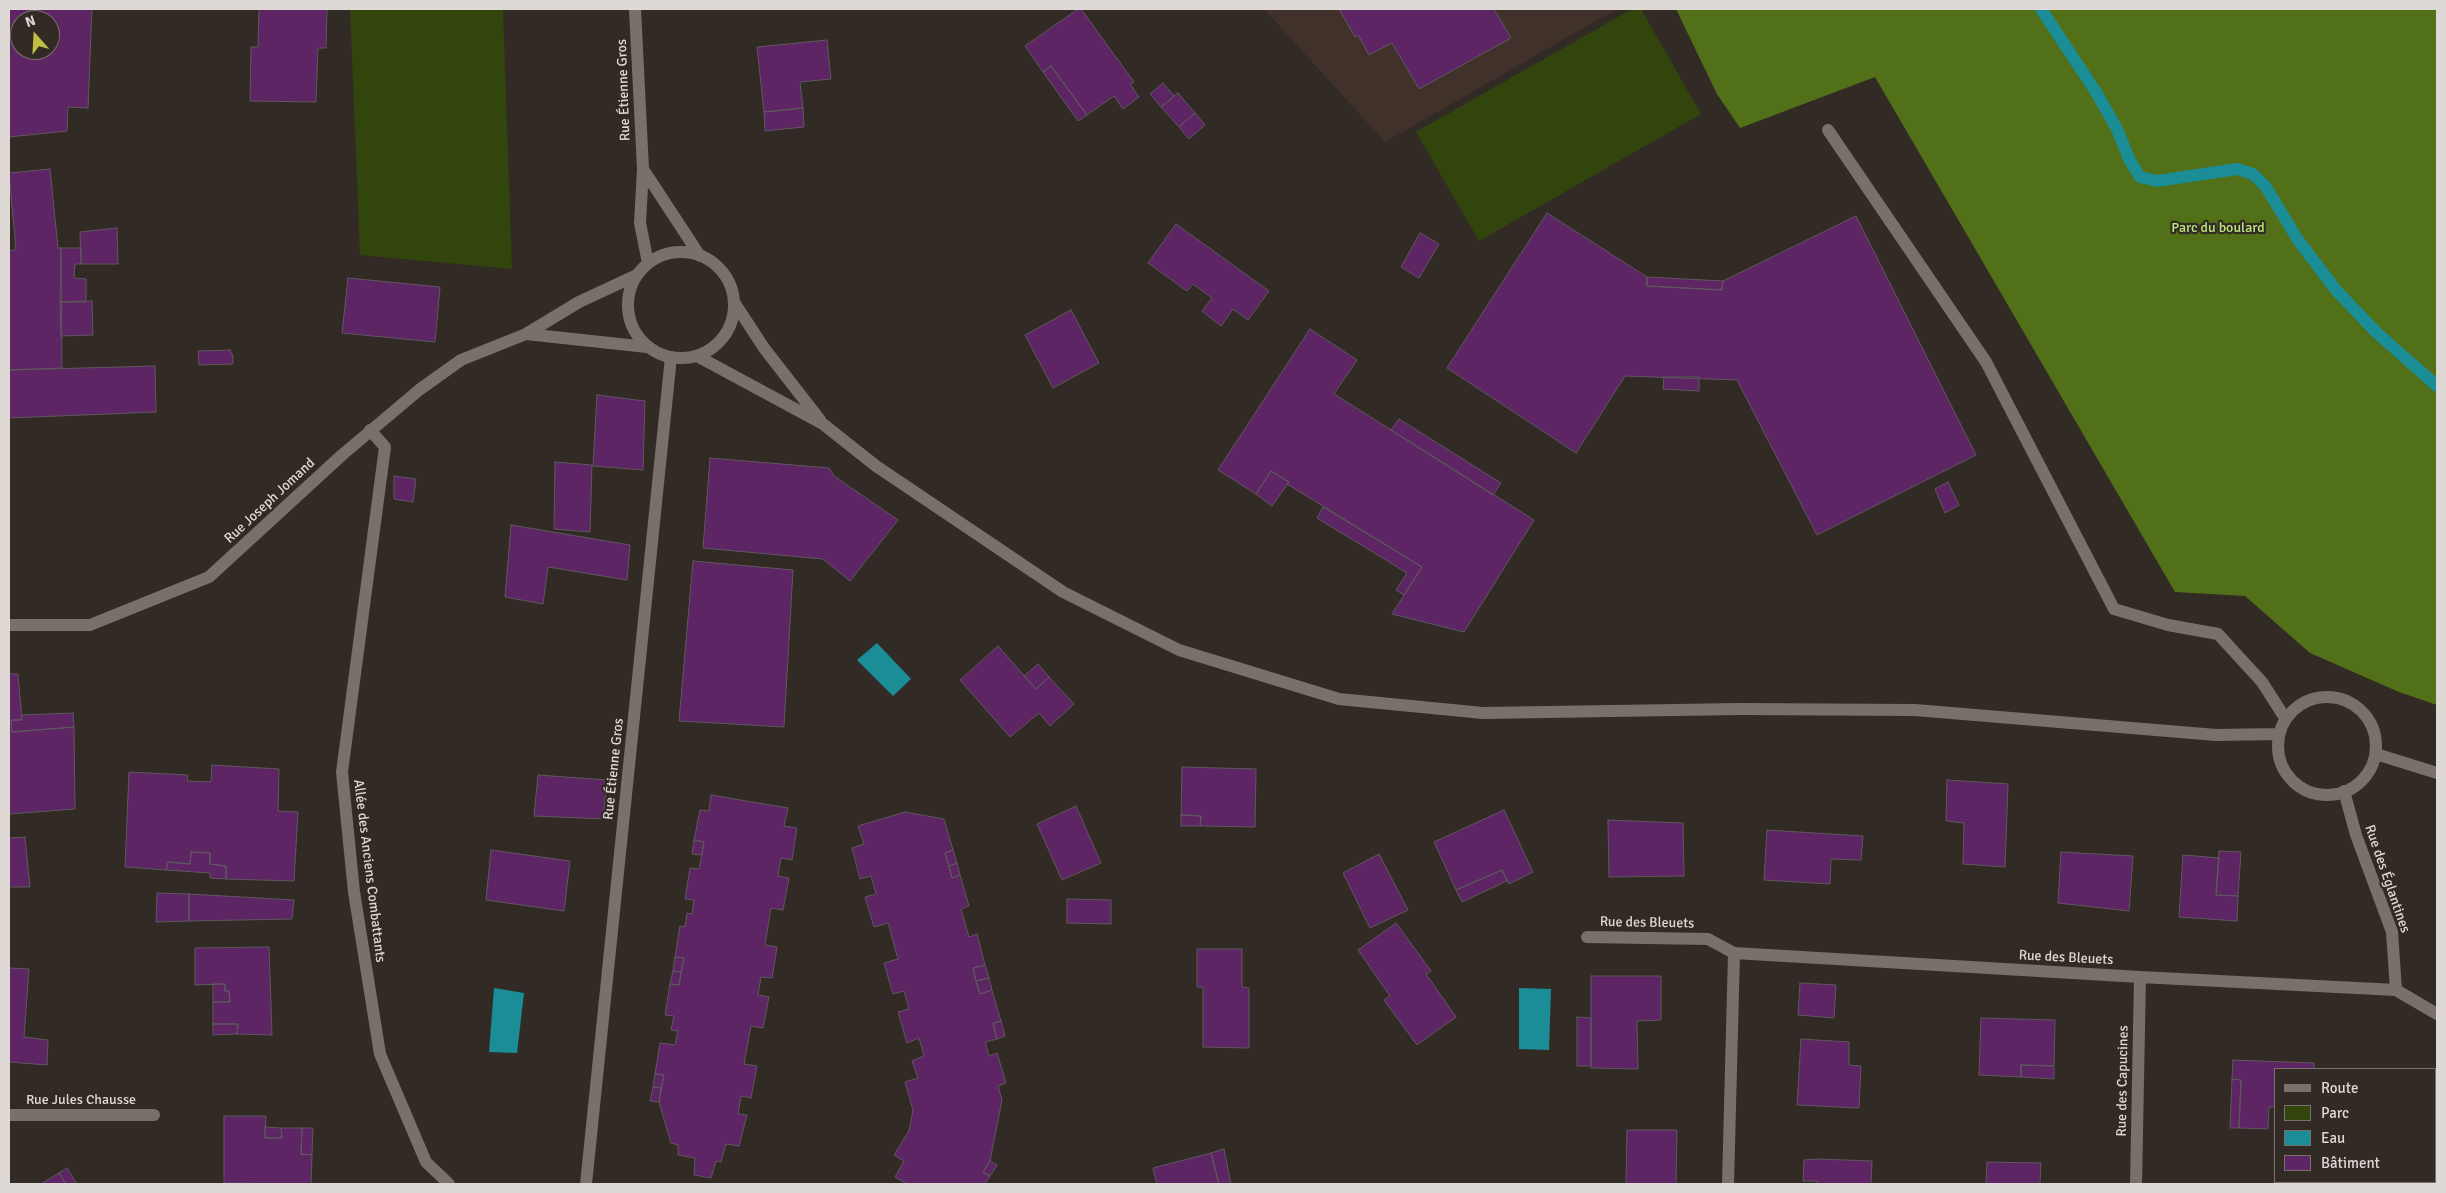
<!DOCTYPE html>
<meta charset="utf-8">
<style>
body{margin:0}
#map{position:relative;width:2446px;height:1193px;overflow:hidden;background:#322a25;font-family:Signika,sans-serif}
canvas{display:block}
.frame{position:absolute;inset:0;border:10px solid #dfd9d6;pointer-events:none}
.legend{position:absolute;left:2274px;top:1068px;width:162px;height:115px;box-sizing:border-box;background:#322a25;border:1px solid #77706c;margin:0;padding:6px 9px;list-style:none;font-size:15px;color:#dfd9d6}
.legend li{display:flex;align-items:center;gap:10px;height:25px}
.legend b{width:25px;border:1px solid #77706c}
.north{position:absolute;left:10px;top:10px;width:50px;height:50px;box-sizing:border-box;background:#322a25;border:1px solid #77706c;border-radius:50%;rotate:341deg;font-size:14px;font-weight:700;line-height:20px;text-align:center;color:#dfd9d6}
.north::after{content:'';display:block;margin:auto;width:18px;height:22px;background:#c1bd40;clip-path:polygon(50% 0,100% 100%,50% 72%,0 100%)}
</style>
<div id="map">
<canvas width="2446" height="1193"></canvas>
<div class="frame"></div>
<ul class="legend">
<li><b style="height:6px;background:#7a706b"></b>Route</li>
<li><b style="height:14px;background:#31450c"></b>Parc</li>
<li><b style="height:14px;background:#1a8d96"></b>Eau</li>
<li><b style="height:14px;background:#5d2563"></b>Bâtiment</li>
</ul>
<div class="north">N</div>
</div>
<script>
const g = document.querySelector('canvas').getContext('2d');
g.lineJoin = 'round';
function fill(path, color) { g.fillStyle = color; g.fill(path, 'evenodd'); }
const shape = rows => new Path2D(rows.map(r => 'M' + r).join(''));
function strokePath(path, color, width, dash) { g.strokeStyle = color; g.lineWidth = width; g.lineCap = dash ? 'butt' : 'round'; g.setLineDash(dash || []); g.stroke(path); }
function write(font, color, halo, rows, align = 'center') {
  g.font = font + ' Signika,sans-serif'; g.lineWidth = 4.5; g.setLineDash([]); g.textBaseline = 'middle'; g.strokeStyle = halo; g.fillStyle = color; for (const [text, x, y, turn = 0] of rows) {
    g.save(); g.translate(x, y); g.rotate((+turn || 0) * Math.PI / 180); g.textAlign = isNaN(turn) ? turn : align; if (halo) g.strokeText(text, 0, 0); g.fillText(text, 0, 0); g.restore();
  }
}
fill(shape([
 [1264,9,1617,9,1385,142]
]), '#40322a');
fill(shape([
 [350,9,503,9,512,269,360,255],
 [1632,9,1641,9,1701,114,1479,241,1416,132]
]), '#31450c');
fill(shape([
 [1676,9,2437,9,2437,705,2399,692,2310,653,2245,596,2175,592,1875,77,1740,128,1717,94]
]), '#517017');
fill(shape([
 [877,643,911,679,893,696,857,660],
 [494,988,524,993,517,1053,489,1052],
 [1519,988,1551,989,1549,1050,1519,1049]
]), '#1a8d96');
strokePath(shape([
 [2041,9,2096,92,2117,129,2129,159,2140,177,2157,181,2237,169,2253,174,2266,187,2298,240,2336,290,2376,332,2437,386]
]), '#1a8d96', 12);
const building = shape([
 [9,9,92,9,88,108,68,107,67,131,9,137,9,9],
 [20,20,50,20,50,50,20,50,20,20],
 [259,9,327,9,326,48,318,48,316,102,250,101,251,47,258,47,259,9],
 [1078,9,1081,9,1134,82,1130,84,1139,97,1123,109,1114,96,1087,115,1051,66,1043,72,1025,46,1078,9],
 [1339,9,1494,9,1511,38,1419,89,1392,43,1369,55,1358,35,1355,37,1339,9],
 [827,40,831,79,800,82,803,108,764,112,757,47,827,40],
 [1051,66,1087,115,1078,121,1043,72,1051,66],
 [1163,83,1174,96,1161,107,1150,94,1163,83],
 [1178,93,1195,113,1179,127,1161,107,1178,93],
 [803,108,804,127,765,131,764,112,803,108],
 [1195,113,1205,125,1189,139,1179,127,1195,113],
 [50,169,58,248,61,248,62,368,9,370,9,250,16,250,9,173,50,169],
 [1547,213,1647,277,1647,286,1722,290,1723,281,1856,216,1976,455,1817,535,1737,380,1625,376,1576,453,1447,368,1547,213],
 [1176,224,1269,291,1248,320,1233,309,1221,326,1202,311,1212,298,1193,284,1187,291,1148,263,1176,224],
 [117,228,118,264,81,264,80,232,117,228],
 [1420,233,1439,244,1419,278,1401,267,1420,233],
 [61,248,81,248,81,264,75,264,74,278,86,279,86,302,60,302,61,248],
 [1647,277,1723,281,1722,290,1647,286,1647,277],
 [348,278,440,287,435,342,342,333,348,278],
 [92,301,93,335,61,336,60,302,92,301],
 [1071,310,1099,363,1053,388,1025,335,1071,310],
 [1310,329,1357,360,1334,394,1534,520,1464,632,1392,614,1422,567,1287,484,1289,482,1271,471,1256,494,1218,470,1310,329],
 [230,350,233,356,233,364,199,365,198,351,230,350],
 [155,366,156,412,9,418,9,370,155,366],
 [1664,377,1699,377,1699,391,1663,389,1664,377],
 [597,395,645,401,643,470,593,466,597,395],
 [1399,419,1501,483,1493,495,1391,430,1399,419],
 [710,458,829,468,834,476,898,520,850,581,823,559,703,548,710,458],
 [555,462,592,465,590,532,554,529,555,462],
 [1271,471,1289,482,1272,506,1256,494,1271,471],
 [394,476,416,479,413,502,394,499,394,476],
 [1948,482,1959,505,1945,513,1935,489,1948,482],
 [1323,507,1422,567,1404,595,1396,590,1407,573,1317,518,1323,507],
 [511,525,630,545,627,580,548,567,543,604,505,597,511,525],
 [693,561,793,570,784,727,679,721,693,561],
 [998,646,1036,689,1049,677,1074,704,1050,726,1039,713,1010,737,960,680,998,646],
 [1038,664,1049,677,1036,689,1024,676,1038,664],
 [9,674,18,674,22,720,11,720,12,732,74,727,75,809,9,814,9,674],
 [73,713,74,727,12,732,11,720,22,720,21,715,73,713],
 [212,765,279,769,278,811,298,812,294,881,226,879,226,866,210,864,210,853,191,852,190,864,168,862,166,870,125,867,129,772,188,775,187,781,211,782,212,765],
 [1182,767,1256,769,1255,827,1200,826,1201,816,1181,815,1182,767],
 [538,775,607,780,603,819,534,816,538,775],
 [1947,780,2008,784,2005,867,1963,864,1964,823,1946,821,1947,780],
 [711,795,788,808,784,826,797,828,792,860,781,858,778,876,789,878,783,910,771,908,765,945,777,947,772,978,761,977,758,995,769,997,763,1028,751,1026,744,1064,757,1066,751,1098,741,1096,738,1114,747,1115,739,1146,726,1144,721,1162,716,1161,711,1178,694,1175,695,1158,678,1155,678,1145,671,1143,659,1102,664,1075,655,1074,660,1043,675,1045,678,1031,671,1030,674,1016,665,1015,670,984,679,985,684,958,675,957,680,926,685,927,687,913,692,914,694,900,685,899,690,868,699,869,704,842,694,840,700,810,709,811,711,795],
 [1076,806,1101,863,1062,880,1037,824,1076,806],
 [1504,810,1533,872,1509,884,1502,870,1456,890,1434,842,1504,810],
 [905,812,944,819,953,850,945,853,949,866,952,878,960,875,969,906,961,909,969,937,977,934,985,965,973,968,976,981,980,994,992,990,1001,1021,993,1023,997,1039,985,1042,989,1056,997,1053,1006,1083,998,1086,1002,1100,990,1161,983,1172,990,1176,985,1184,907,1184,895,1177,904,1161,894,1155,909,1131,913,1110,905,1082,918,1078,912,1061,924,1056,919,1038,907,1043,898,1012,909,1009,904,991,893,994,884,963,898,959,888,923,874,927,865,897,876,894,871,876,860,879,852,848,864,844,858,826,905,812],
 [1181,815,1201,816,1200,826,1181,826,1181,815],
 [1608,820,1683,823,1684,876,1609,877,1608,820],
 [1767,830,1863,836,1861,860,1831,859,1830,884,1764,880,1767,830],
 [25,837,30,887,9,887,9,838,25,837],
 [694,840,704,842,702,855,692,854,694,840],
 [491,850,570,861,564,911,486,900,491,850],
 [953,850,957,863,949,866,945,853,953,850],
 [2219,851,2241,852,2238,896,2216,895,2219,851],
 [191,852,210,853,210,864,226,866,226,879,210,878,210,873,166,870,168,862,190,864,191,852],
 [2061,852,2133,856,2129,911,2058,903,2061,852],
 [1379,854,1408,910,1370,928,1343,873,1379,854],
 [2183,855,2219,858,2216,895,2238,896,2237,921,2179,917,2183,855],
 [957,863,960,875,952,878,949,866,957,863],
 [1502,870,1507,881,1462,902,1456,890,1502,870],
 [157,893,189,894,189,921,156,922,157,893],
 [189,894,294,900,292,919,189,921,189,894],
 [1067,899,1111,900,1111,924,1067,923,1067,899],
 [1396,923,1431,971,1426,974,1456,1017,1417,1045,1384,1000,1390,996,1358,950,1396,923],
 [269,947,272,1035,237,1034,238,1024,213,1024,213,1002,230,1002,229,991,225,991,225,984,195,985,195,948,269,947],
 [1197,949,1242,949,1242,987,1249,988,1249,1048,1203,1047,1203,987,1197,987,1197,949],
 [675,957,684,958,681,972,673,971,675,957],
 [985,965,989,978,976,981,973,968,985,965],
 [9,968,29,969,24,1037,48,1040,47,1065,9,1062,9,968],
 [673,971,681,972,679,985,670,984,673,971],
 [1591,976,1661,976,1661,1020,1637,1021,1638,1069,1591,1068,1591,976],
 [989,978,992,990,980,994,976,981,989,978],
 [1800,983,1836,985,1834,1018,1798,1015,1800,983],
 [213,984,225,984,225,991,229,991,230,1002,213,1002,213,984],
 [1577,1017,1591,1018,1591,1066,1577,1066,1577,1017],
 [1981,1018,2055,1020,2054,1066,2021,1065,2021,1077,1979,1075,1981,1018],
 [1001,1021,1005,1036,997,1039,993,1023,1001,1021],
 [213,1024,238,1024,237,1034,213,1035,213,1024],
 [1801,1039,1849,1042,1849,1065,1861,1066,1859,1108,1797,1105,1801,1039],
 [2233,1060,2314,1063,2314,1069,2275,1069,2275,1107,2269,1107,2268,1129,2239,1128,2241,1080,2232,1079,2233,1060],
 [2021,1065,2054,1066,2054,1079,2021,1077,2021,1065],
 [655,1074,664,1075,661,1088,653,1087,655,1074],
 [2232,1079,2241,1080,2239,1128,2230,1128,2232,1079],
 [653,1087,661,1088,659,1102,650,1101,653,1087],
 [224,1116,266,1116,265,1138,282,1138,281,1128,302,1128,301,1154,312,1155,311,1184,224,1183,224,1116],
 [265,1127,281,1128,282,1138,265,1138,265,1127],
 [302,1128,313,1128,312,1155,301,1154,302,1128],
 [1627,1130,1677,1130,1676,1184,1626,1184,1627,1130],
 [1224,1149,1231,1184,1219,1184,1211,1153,1224,1149],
 [1211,1153,1219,1184,1157,1184,1153,1168,1211,1153],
 [1817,1159,1872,1161,1871,1184,1817,1184,1817,1181,1803,1181,1804,1160,1817,1159],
 [990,1161,997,1165,990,1176,983,1172,990,1161],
 [1987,1162,2041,1163,2040,1184,1986,1184,1987,1162],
 [67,1168,77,1184,66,1184,59,1173,67,1168],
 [59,1173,66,1184,41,1184,59,1173]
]);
fill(building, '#5d2563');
strokePath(building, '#5f585f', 1);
strokePath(shape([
 [1828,130,1986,362,2114,609,2168,625,2218,634,2262,682,2285,718]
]), '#7a706b', 12);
strokePath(shape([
 [526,334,647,347],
 [370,430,385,447,342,772,354,892,380,1054,426,1162,449,1184],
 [9,625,90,625,209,577,342,455,419,390,461,360,526,334,579,302,637,275],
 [2344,791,2356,835,2392,932,2396,990,2437,1014],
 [1587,937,1708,939,1734,953],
 [9,1115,154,1115],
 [586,1184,671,357],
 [1728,1184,1734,953,2140,977,2396,990],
 [2136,1184,2140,977]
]), '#7a706b', 12);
strokePath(shape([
 [635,9,643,169,640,223,648,263],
 [643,169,700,256],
 '628 305a53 53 0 1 1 106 0a53 53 0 1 1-106 0Z',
 [734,302,764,348,820,420],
 [697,356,823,424,876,466,1063,592,1179,650,1339,699,1483,713,1740,709,1915,710,2216,735,2278,734],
 '2278 746a49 49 0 1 1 98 0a49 49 0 1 1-98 0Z',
 [2376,754,2437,773]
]), '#7a706b', 12);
write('14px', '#dfd9d6', '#322a25', [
 ["Rue Étienne Gros",624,90,-92],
 ["Rue Joseph Jomand",270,501,-43],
 ["Rue Étienne Gros",614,769,-84],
 ["Allée des Anciens Combattants",369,871,83],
 ["Rue des Églantines",2387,879,71],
 ["Rue des Bleuets",1647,923,1],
 ["Rue des Bleuets",2066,958,3],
 ["Rue des Capucines",2123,1081,-89],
 ["Rue Jules Chausse",81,1100]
]);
write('14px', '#bdea7a', '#322a25', [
 ["Parc du boulard",2218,228]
]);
</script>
